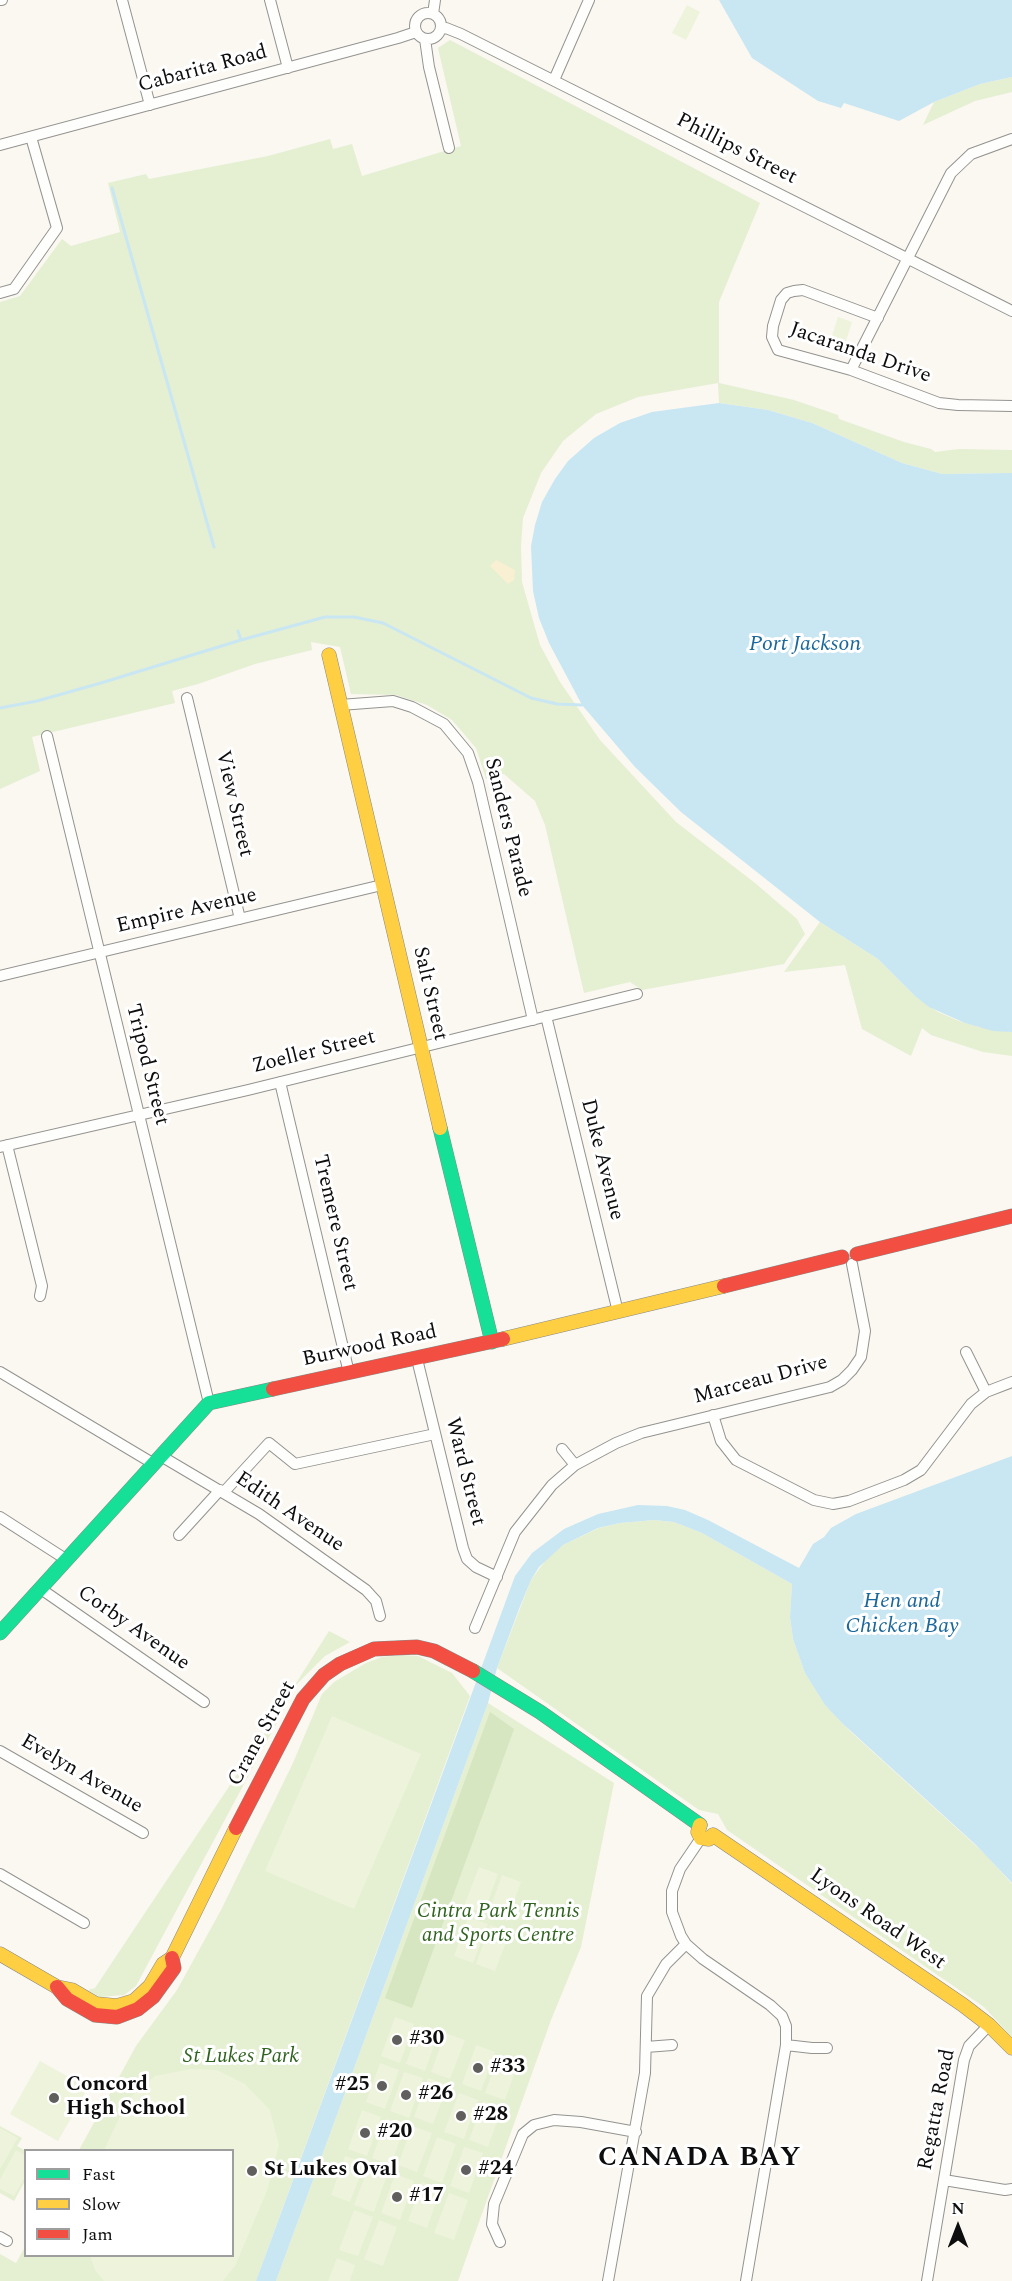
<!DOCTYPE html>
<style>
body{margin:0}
#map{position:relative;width:1012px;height:2281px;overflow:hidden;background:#faf8f1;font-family:Spectral,serif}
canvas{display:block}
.legend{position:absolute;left:24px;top:2149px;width:210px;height:108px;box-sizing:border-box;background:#fff;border:2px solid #9e9e9e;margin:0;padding:8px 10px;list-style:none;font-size:18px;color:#0d0d0d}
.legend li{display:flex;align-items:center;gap:12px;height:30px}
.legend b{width:30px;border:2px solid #9e9e9e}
.north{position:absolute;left:928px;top:2197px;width:60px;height:60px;-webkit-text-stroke:4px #fff;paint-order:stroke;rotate:0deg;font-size:16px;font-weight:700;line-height:24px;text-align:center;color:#0d0d0d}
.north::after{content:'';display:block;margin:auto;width:21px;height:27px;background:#0d0d0d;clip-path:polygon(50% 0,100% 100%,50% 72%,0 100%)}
</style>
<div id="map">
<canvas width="1012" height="2281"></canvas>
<ul class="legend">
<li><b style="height:8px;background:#16e098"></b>Fast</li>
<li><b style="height:8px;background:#ffcf43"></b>Slow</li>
<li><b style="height:8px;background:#f24e42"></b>Jam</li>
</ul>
<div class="north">N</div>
</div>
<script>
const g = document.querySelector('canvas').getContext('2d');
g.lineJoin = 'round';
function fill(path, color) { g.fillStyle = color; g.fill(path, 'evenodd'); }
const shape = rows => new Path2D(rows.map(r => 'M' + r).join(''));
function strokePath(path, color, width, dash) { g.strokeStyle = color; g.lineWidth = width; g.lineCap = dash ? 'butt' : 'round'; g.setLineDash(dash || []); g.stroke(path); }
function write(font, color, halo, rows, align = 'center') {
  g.font = font + ' Spectral,serif'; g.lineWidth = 6; g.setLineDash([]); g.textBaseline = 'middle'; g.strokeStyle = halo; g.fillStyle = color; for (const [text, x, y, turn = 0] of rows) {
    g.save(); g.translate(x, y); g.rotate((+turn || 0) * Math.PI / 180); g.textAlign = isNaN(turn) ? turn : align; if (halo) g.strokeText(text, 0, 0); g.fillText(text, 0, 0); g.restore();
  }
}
fill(shape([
 [450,40,760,203,719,302,719,383,794,400,838,415,839,419,904,442,931,449,935,452,959,449,1012,450,1012,473,942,474,902,463,812,423,768,410,719,403,718,383,638,397,596,414,563,441,541,473,523,518,521,546,522,582,540,645,560,682,600,740,676,822,755,883,797,919,805,934,784,964,642,990,630,982,584,993,545,825,535,801,504,774,486,779,476,748,452,720,427,705,396,695,351,694,340,647,311,642,312,650,255,664,198,684,172,691,175,703,32,737,40,771,0,789,0,302,20,296,62,239,71,246,120,232,108,183,146,174,149,179,268,156,330,139,333,149,352,144,362,176,461,146,438,48],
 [1012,77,1012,92,975,101,923,125,934,102,980,84],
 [820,922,878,959,915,996,938,1012,959,1021,983,1028,1012,1032,1012,1056,983,1052,931,1035,922,1028,911,1056,862,1029,845,965,784,972],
 [654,1520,674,1522,702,1533,792,1584,790,1617,793,1639,805,1673,825,1705,851,1732,985,1854,1012,1884,1012,2037,984,2007,727,1830,718,1814,699,1810,497,1668,531,1580,548,1557,563,1545,599,1528,620,1523],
 [329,1631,350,1642,325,1656,298,1683,136,1986,124,1995,100,1997,88,1990,95,1988,264,1734],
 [403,1655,418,1656,452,1673,470,1696,256,2281,0,2281,0,2254,16,2263,25,2247,26,2256,232,2256,232,2150,79,2150,136,2046,177,1990,221,1910,293,1763,322,1694,334,1682,366,1663,382,1657],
 [488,1703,614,1783,581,1947,551,2020,458,2281,276,2281],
 [0,2126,22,2138,17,2146,26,2151,25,2181,14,2201,0,2193]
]), '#e5efd2');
fill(shape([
 [490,1712,514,1729,412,2008,385,1998]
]), '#d5e6c0');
fill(shape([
 [496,560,515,570,514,580,508,584,490,566]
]), '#f9f0d3');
fill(shape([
 [687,5,700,12,686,40,672,33],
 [838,317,852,322,842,353,828,348],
 [332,1716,421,1754,354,1909,265,1871],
 [479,1867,498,1874,484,1913,464,1906],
 [502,1875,521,1882,507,1921,488,1914],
 [468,1917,488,1924,473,1963,454,1956],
 [490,1925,510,1932,495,1971,476,1964],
 [395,2017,414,2024,400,2063,381,2056],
 [420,2025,439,2032,425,2071,406,2064],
 [445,2033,465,2040,450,2079,431,2072],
 [476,2045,495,2052,481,2091,462,2084],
 [499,2054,519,2061,505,2100,485,2093],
 [40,2061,88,2088,58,2141,10,2114],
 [380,2063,399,2070,385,2109,366,2102],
 [190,2069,217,2070,245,2084,270,2110,279,2145,267,2191,235,2266,223,2281,104,2281,95,2270,90,2256,232,2256,232,2150,104,2150,128,2099,155,2076],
 [404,2072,423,2078,409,2118,390,2111],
 [428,2078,448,2085,433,2124,414,2117],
 [459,2093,478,2100,464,2139,444,2132],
 [483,2101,502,2108,488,2147,469,2140],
 [362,2110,381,2117,367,2156,348,2149],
 [386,2119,405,2126,391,2165,372,2158],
 [412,2126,432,2133,417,2172,398,2165],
 [0,2128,18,2138,0,2169],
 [437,2137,456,2144,442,2183,423,2176],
 [464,2147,483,2153,469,2193,450,2186],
 [16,2150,25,2155,26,2176,14,2196,0,2189,0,2179],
 [345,2156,365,2163,350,2202,331,2195],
 [369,2165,388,2172,374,2212,354,2205],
 [395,2174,414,2181,400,2220,381,2213],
 [422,2182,441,2189,427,2228,408,2221],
 [449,2193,468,2200,454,2240,434,2233],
 [354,2210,373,2217,358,2256,339,2250],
 [379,2220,397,2227,383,2266,364,2259],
 [337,2258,355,2265,350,2281,328,2281]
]), '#eef3dc');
fill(shape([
 [719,0,1012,0,1012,77,980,84,934,102,899,121,844,103,841,108,818,101,752,58],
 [719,403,768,410,812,423,902,463,942,474,1012,473,1012,1032,993,1031,965,1023,929,1007,915,996,878,959,820,922,681,812,635,767,582,705,549,643,539,618,533,591,531,546,535,525,542,502,555,479,568,461,594,438,620,423,652,412],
 [1012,1456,1012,1883,976,1845,842,1723,825,1705,805,1673,793,1639,790,1617,792,1584,702,1533,674,1522,654,1520,620,1523,598,1528,563,1545,539,1567,531,1580,519,1609,497,1668,488,1703,276,2281,256,2281,515,1576,532,1553,564,1529,598,1514,638,1505,667,1506,685,1510,708,1520,799,1568,813,1544,824,1537,831,1528,856,1514]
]), '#c9e6f3');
strokePath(shape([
 [112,188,214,547],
 [238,631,241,640],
 [0,708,37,701,101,683,241,640,325,617,354,617,383,623,531,698,557,704,582,705]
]), '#c9e6f3', 3);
const street = shape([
 [0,0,2,0],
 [122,0,150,105],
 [270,0,288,68],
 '415 26a13 13 0 1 1 26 0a13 13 0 1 1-26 0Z',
 [433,14,435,0],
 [441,29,446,28,461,34,1012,311],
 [425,39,429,67,449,148],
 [554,80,589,0],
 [0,145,398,38,416,32],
 [0,293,14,289,57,228,31,137],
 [878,318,803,290,794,291,787,293,781,300,773,326,772,337,778,350,851,370,939,403,958,405,1012,406],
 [851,370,951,173,971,154,1012,139],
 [187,698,240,919],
 [340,705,393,701,412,707,444,724,468,753,478,782,533,1020],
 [47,736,209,1403],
 [0,976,382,885],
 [546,1016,618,1312],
 [280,1082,349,1373],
 [7,1145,42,1286,40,1296],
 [0,1147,248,1090,637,994],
 [966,1352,986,1392],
 [417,1359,463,1548,467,1559,476,1567,497,1577],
 [0,1372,154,1464],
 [713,1415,721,1441,736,1460,814,1500,833,1504,849,1501,904,1480,921,1470,971,1404,986,1392,1012,1382],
 [562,1449,575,1465],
 [161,1456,259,1514,366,1590,376,1601,380,1616],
 [224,1492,269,1443,295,1464,435,1434],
 [0,1517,67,1560],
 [179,1535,220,1490],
 [41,1589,204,1702],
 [475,1628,515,1532,552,1485,575,1465,616,1443,641,1433,830,1387,842,1380,852,1370,861,1357,865,1331,852,1264],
 [0,1751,143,1833],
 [701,1838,680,1869,672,1891,672,1912,681,1936,686,1944,703,1959,770,2005,782,2016,786,2026,786,2045,746,2281],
 [0,1874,84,1923],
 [786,2045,812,2048,827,2048],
 [646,2047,672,2045],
 [944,2180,1005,2190,1012,2189],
 [0,2237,7,2241],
 [500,2242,492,2224,494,2204,523,2134,534,2125,554,2120,581,2122,636,2132],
 [608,2281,645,2073,647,1996,666,1964,686,1944],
 [927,2281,964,2060,969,2046,989,2025]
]);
const fast = shape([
 [440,1128,492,1342],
 [0,1633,209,1403,273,1389],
 [473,1671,540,1712,700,1825]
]);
const slow = shape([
 [329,655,440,1128],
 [503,1339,724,1286],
 [700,1825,698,1832,701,1838,709,1839,713,1835],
 [713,1835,963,2005,989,2025,1012,2048],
 [0,1954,57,1987,72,1990,96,2004,117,2006,134,2001,150,1986,163,1964,172,1958,236,1828]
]);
const jam = shape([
 [857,1254,1012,1216],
 [724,1286,842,1257],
 [273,1389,503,1339],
 [236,1828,303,1699,324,1675,340,1664,374,1649,417,1647,434,1651,473,1671],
 [57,1987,67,1999,95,2015,117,2017,138,2009,153,1997,174,1968,172,1958]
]);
strokePath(street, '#949390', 12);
strokePath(fast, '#8a8986', 15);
strokePath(slow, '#8a8986', 15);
strokePath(jam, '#8a8986', 15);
strokePath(street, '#fefefd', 10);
strokePath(fast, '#16e098', 14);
strokePath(slow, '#ffcf43', 14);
strokePath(jam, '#f24e42', 14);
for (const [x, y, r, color] of [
 [397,2040,6,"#605f5d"],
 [478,2068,6,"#605f5d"],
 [382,2086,6,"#605f5d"],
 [406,2095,6,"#605f5d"],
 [54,2098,6,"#605f5d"],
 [461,2116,6,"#605f5d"],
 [365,2133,6,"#605f5d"],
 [466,2170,6,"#605f5d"],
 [252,2171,6,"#605f5d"],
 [397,2197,6,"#605f5d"]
]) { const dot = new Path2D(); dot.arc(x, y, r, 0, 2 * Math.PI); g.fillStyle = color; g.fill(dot); strokePath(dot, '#fff', 2); }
write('21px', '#0d0d0d', '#fff', [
 ["Cabarita Road",203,70,-15],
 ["Phillips Street",736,150,27],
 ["Jacaranda Drive",860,354,19],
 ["View Street",233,804,77],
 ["Sanders Parade",507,828,76],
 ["Empire Avenue",187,912,-13],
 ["Salt Street",429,994,77],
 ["Zoeller Street",314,1053,-14],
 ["Tripod Street",146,1065,76],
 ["Duke Avenue",601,1160,76],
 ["Tremere Street",334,1223,77],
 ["Burwood Road",370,1347,-12],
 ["Marceau Drive",761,1381,-15],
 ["Ward Street",464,1472,76],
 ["Edith Avenue",289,1513,34],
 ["Corby Avenue",133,1629,35],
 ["Crane Street",263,1734,-61],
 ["Evelyn Avenue",81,1775,30],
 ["Lyons Road West",877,1920,35],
 ["Regatta Road",938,2110,-79]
]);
write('italic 21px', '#30631f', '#fff', [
 ["Cintra Park Tennis",498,1913],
 ["and Sports Centre",498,1937],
 ["St Lukes Park",241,2058]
]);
write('bold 21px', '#0d0d0d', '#fff', [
 ["#30",409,2040],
 ["#33",490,2068],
 ["Concord",66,2086],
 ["High School",66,2110],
 ["#25",370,2086,"right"],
 ["#26",418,2095],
 ["#28",473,2116],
 ["#20",377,2133],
 ["#24",478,2170],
 ["St Lukes Oval",264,2171],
 ["#17",409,2197]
], 'left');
write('italic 22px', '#1a679b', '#fff', [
 ["Port Jackson",805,646],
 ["Hen and",902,1603],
 ["Chicken Bay",902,1628]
]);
g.letterSpacing = '1.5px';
write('bold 27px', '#0d0d0d', '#fff', [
 ["CANADA BAY",700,2160]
]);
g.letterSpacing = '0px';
</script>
